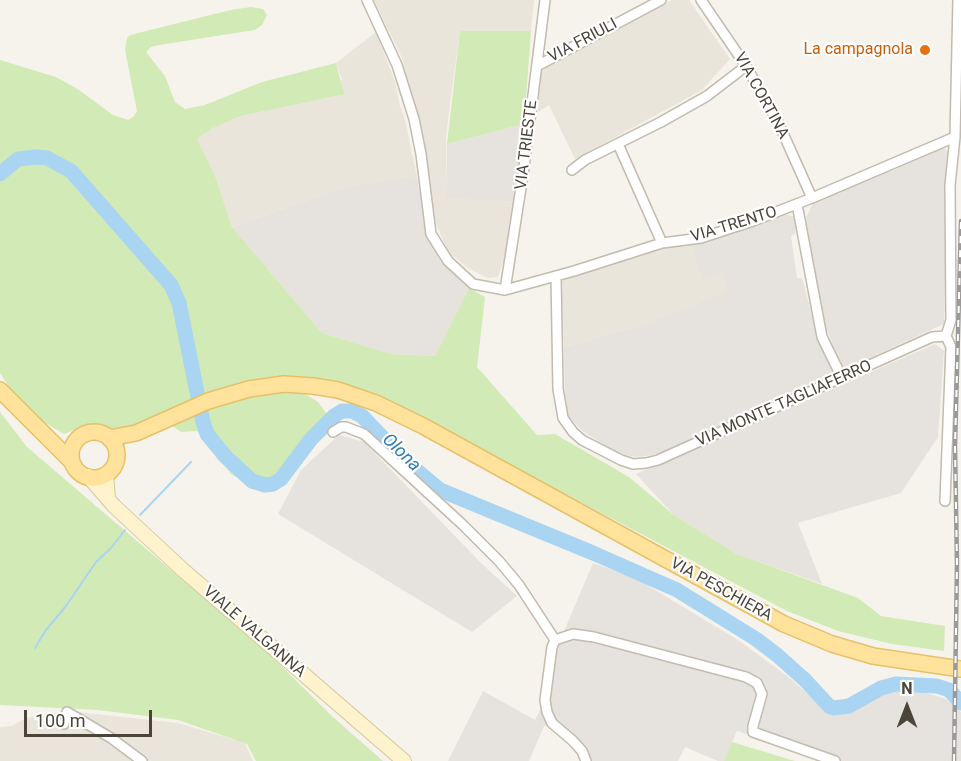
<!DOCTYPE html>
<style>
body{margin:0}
#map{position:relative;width:961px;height:761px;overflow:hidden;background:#f6f3ec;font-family:Roboto,sans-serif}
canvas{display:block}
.north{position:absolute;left:877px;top:677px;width:60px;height:60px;-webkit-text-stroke:4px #fff;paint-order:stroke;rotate:0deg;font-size:16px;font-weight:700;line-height:24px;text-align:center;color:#4b4439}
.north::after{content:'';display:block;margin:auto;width:21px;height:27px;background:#4b4439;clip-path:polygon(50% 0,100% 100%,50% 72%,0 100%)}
.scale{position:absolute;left:24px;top:710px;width:128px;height:27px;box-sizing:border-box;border:3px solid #4b4439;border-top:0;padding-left:8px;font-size:18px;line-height:21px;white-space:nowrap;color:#4b4439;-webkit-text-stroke:4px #fff;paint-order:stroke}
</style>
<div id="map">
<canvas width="961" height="761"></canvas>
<div class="north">N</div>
<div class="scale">100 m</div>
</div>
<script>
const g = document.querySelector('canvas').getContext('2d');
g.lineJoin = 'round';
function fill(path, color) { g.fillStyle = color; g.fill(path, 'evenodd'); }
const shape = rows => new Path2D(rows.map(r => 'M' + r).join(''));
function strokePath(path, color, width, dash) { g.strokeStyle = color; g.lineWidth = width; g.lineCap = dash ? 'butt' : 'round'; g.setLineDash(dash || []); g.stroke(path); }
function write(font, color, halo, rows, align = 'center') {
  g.font = font + ' Roboto,sans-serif'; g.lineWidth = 4.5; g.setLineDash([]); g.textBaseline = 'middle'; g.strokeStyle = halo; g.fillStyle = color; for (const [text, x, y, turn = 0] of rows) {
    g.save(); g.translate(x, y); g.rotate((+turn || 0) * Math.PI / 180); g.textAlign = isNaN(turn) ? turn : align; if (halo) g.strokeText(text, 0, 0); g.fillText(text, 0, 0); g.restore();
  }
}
fill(shape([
 [374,0,534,0,531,31,460,31,451,97,446,136,446,196,515,202,506,252,498,277,488,278,468,268,449,253,436,224,424,144,402,58],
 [672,0,689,0,730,59,702,90,575,159,549,105,538,112,541,67],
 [376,32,395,82,400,106,405,119,417,177,339,189,232,227,216,178,197,139,213,128,241,116,273,109,342,80,336,63],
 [690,244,703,279,722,271,728,292,636,327,564,347,561,278,664,247],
 [68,711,178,723,245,743,253,761,0,761,0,727,12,726,26,718]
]), '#eae5da');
fill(shape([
 [524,124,515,202,446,197,447,144],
 [943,147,948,152,944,324,843,370,826,328,812,260,806,218,813,203,876,173,892,171],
 [407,177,417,177,427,236,441,262,469,288,435,356,391,354,322,333,232,227,339,189],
 [785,214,794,217,796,225,795,234,791,236,797,278,802,278,818,338,834,372,661,453,640,457,630,456,613,451,581,430,565,411,564,347,636,327,727,292,722,272,703,280,690,244,701,243,722,237],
 [935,344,944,351,938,437,901,493,798,523,822,584,737,554,674,515,636,474],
 [339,435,364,442,481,563,517,596,472,632,278,514,301,470],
 [593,563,637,579,741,642,791,679,824,709,849,711,887,693,914,689,946,699,961,712,961,761,834,761,737,731,724,761,718,761,685,747,678,761,586,761,554,723,544,726,529,761,448,761,483,691,535,720,545,700,552,647,562,636]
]), '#e6e2dd');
fill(shape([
 [251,7,263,9,267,15,262,25,255,30,159,45,151,47,146,52,165,76,175,102,185,109,205,105,262,82,336,63,344,94,241,116,213,128,197,139,216,178,232,227,322,333,391,354,435,356,469,288,485,297,477,367,537,435,555,434,629,477,674,515,737,554,858,598,881,616,945,626,944,651,892,644,838,631,787,611,374,393,321,379,280,378,318,402,336,426,319,441,289,475,262,492,231,474,197,431,181,432,157,415,119,432,94,423,64,434,44,422,11,390,0,373,0,60,56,77,79,90,113,115,128,120,134,116,137,111,125,50,127,38,130,35,231,10],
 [460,31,531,31,524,124,447,144],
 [0,412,27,447,269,654,334,718,383,761,256,761,247,744,178,720,98,710,0,705],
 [732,742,795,761,724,761]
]), '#d2eab5');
strokePath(shape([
 [140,515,191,462],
 [35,648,46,630,66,606,96,562,111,548,125,530]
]), '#a9d4f2', 2);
strokePath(shape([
 [0,174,18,159,36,157,47,158,71,171,171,285,179,303,203,422,207,434,225,456,252,481,265,485,273,484,281,479,311,439,334,416,342,411,352,411,362,416,403,459,440,490,593,553,677,590,756,639,777,655,805,680,829,706,834,708,849,706,881,688,896,684,937,686,949,690,961,703]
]), '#a9d4f2', 15);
const street = shape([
 [367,0,397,65,414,119,421,154,431,234,448,261,473,284,505,290,574,271,662,243,701,238,753,221,812,198,955,137],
 [701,0,746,66,778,122,812,198],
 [537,66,661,0],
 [618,144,662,243],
 [572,170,585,160,661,122,707,96,746,66],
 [797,204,822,337,842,378],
 [556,276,558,389,563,418,573,432,582,440,621,460,633,464,646,463,658,460,932,337,946,336],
 [505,290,523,175,545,0],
 [333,432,341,427,346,427,364,434,463,525,499,561,519,585,555,640],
 [945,501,951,347,946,336,951,320,950,185,955,137,958,0],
 [64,724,67,712,111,738,142,761],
 [586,761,582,751,573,741,552,723,547,712,545,700,552,647,555,640,573,634,594,637,746,677,757,683,762,694,753,726,753,732,835,761]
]);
const secondary = shape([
 [106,474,108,499],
 [88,476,114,506,183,570,404,761]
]);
const primary = shape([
 [0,390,72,462],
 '71 455a23 23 0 1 1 46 0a23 23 0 1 1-46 0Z',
 [109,438,136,433,208,401,249,389,284,384,313,386,338,390,376,403,423,426,784,624,832,644,873,656,961,669]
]);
strokePath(street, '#c2bbae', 12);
strokePath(secondary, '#d6c79b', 16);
strokePath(primary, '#e6c16a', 18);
strokePath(street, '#fff', 9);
strokePath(secondary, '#fff3cd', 14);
strokePath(primary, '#ffe39c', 15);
const rail = shape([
 [954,761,957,564,955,447,961,221]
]);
strokePath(rail, '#9a9a9a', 4.5);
strokePath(rail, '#fff', 2, [7]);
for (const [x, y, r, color] of [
 [925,50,6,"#e8710a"]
]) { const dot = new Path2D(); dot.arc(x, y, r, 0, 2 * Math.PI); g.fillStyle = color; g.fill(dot); strokePath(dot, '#fff', 2); }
write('16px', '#4b4439', '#fff', [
 ["VIA FRIULI",583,41,-28],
 ["VIA CORTINA",761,96,61],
 ["VIA TRIESTE",527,145,-83],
 ["VIA TRENTO",734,225,-17],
 ["VIA MONTE TAGLIAFERRO",784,404,-24],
 ["VIA PESCHIERA",721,590,29],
 ["VIALE VALGANNA",254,632,41]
]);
write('16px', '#c56008', '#fff', [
 ["La campagnola",913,50]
], 'right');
write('italic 18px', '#2e7ab2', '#fff', [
 ["Olona",401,453,44]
]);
</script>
